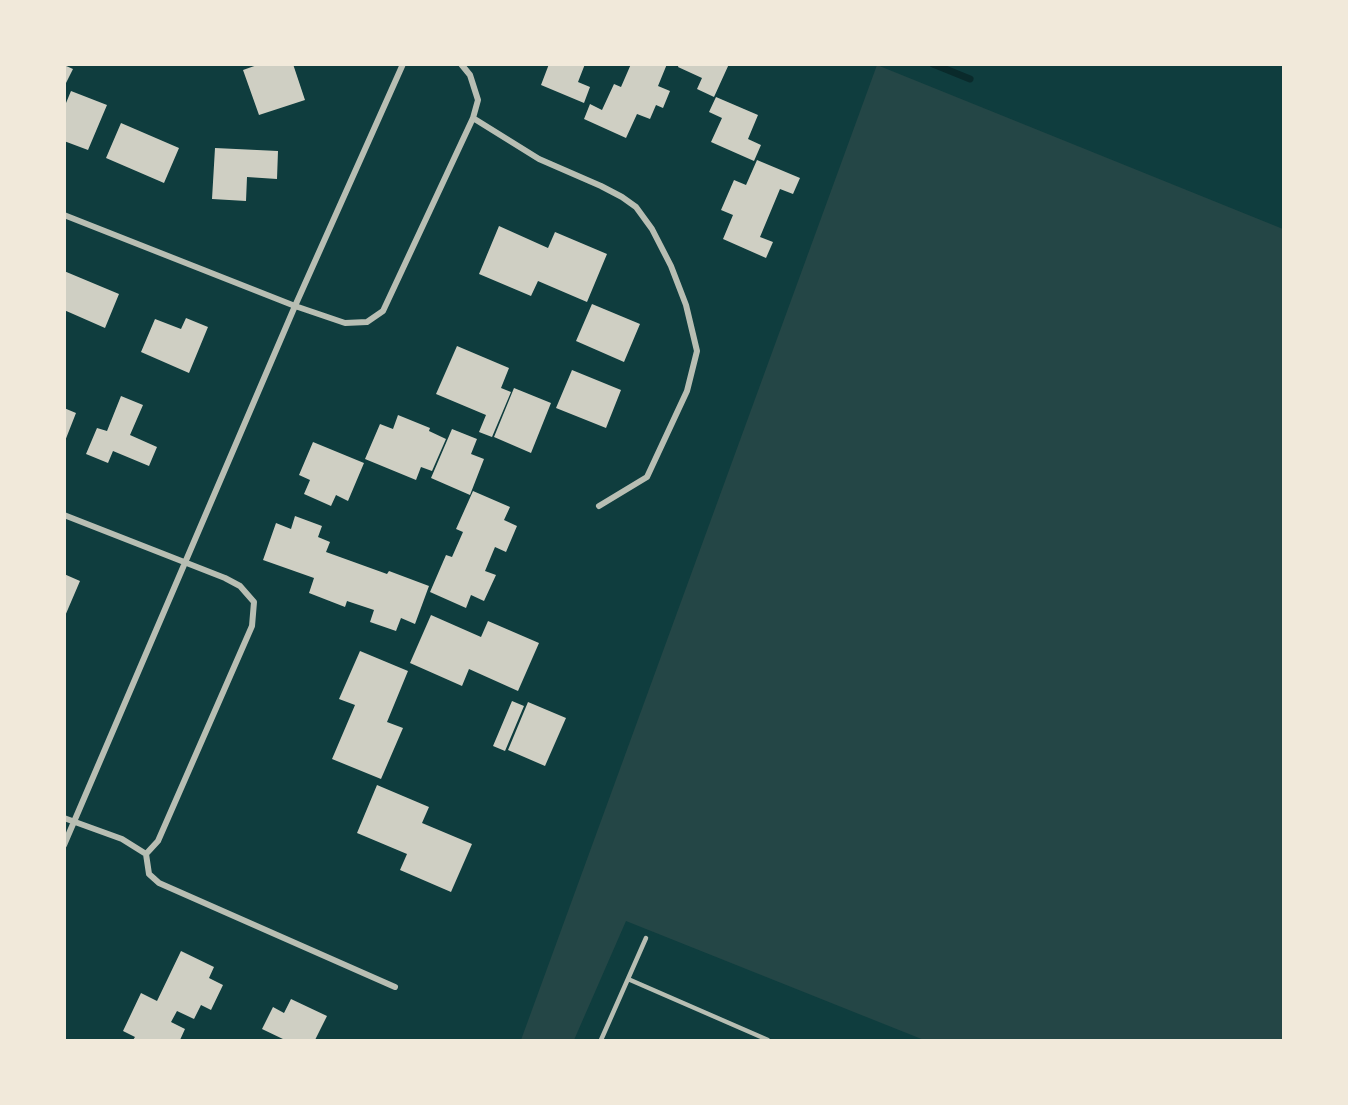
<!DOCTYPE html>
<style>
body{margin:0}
#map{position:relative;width:1348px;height:1105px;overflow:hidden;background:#0f3d3e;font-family:"Zilla Slab",serif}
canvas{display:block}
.frame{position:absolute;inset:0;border:66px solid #f1e9da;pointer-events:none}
</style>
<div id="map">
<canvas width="1348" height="1105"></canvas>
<div class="frame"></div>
</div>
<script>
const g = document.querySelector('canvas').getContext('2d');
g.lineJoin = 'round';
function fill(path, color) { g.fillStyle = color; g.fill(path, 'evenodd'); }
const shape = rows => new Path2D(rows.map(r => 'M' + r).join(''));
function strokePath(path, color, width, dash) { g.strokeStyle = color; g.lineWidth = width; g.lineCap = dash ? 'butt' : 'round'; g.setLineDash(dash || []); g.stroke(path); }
fill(shape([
 [877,65,1283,229,1283,1040,924,1040,626,921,574,1040,521,1040]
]), '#244646');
strokePath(shape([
 [933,64,970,79]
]), '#0a2a2b', 7);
fill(shape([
 [260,64,293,64,305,100,259,115,243,70],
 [549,64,585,64,578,82,590,87,584,103,541,85],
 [631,64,667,64,658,86,670,91,663,108,656,105,650,119,637,114,626,138,584,119,590,104,602,110,614,84,621,87],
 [679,64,729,64,714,97,697,89,702,78,678,67],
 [64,65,73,69,64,87],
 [71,91,107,105,88,150,64,141,64,102,66,103],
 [716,97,758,115,748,139,761,145,754,161,711,142,722,118,709,112],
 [121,123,179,148,164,183,106,158],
 [215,148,278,151,277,179,247,177,246,201,212,199],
 [757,160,800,178,793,194,780,189,760,237,773,242,766,258,723,239,733,215,721,210,734,180,746,185],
 [499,226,548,248,555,232,607,254,587,302,538,281,531,296,479,274],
 [64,271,119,294,105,328,64,310],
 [592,304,640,324,624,362,576,341],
 [186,318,208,327,189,373,141,352,155,319,181,329],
 [457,346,509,368,501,388,511,392,492,437,479,432,486,415,436,394],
 [572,370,621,390,606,428,556,408],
 [514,388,551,403,531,453,494,437],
 [121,396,143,405,130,435,157,447,149,466,113,451,108,463,86,454,97,428,107,431],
 [64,408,76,413,65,441,64,441],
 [398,415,430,428,429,431,446,439,432,471,421,467,416,480,365,459,380,424,393,429],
 [452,429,477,439,471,454,484,459,470,495,431,478],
 [313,442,364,463,348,501,336,495,331,506,304,494,310,480,299,475],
 [473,491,510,507,504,520,517,526,506,552,495,547,485,571,496,575,484,601,471,595,466,608,430,592,446,555,452,557,463,532,456,529],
 [295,516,322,526,318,537,330,542,326,552,387,574,389,571,429,586,415,624,401,618,396,631,370,622,374,610,347,601,345,607,309,593,314,578,263,560,276,523,291,529],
 [64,574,80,581,65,616,64,616],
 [431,615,481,637,488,621,539,643,518,691,469,669,462,686,410,663],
 [360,651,408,671,387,722,403,728,381,779,332,759,355,705,339,699],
 [512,701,524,706,505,751,493,746],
 [528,702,566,718,545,766,508,750],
 [377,785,429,807,422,823,472,844,451,892,400,870,407,854,357,833],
 [181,951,214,967,209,978,223,985,211,1010,201,1005,194,1019,177,1011,171,1022,185,1029,180,1040,133,1040,135,1037,123,1031,141,993,157,1001],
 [291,999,327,1016,315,1040,285,1040,262,1029,273,1007,284,1013]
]), '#cfcfc3');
strokePath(shape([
 [628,979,768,1040],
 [601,1040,646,938]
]), '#b8beb3', 4.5);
strokePath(shape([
 [473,118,539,159,601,186,622,197,636,207,652,229,671,266,686,305,697,351,687,391,647,477,599,506],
 [64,215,295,306,345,323,367,322,383,311,473,118,478,100,470,75,461,64],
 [64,515,225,578,240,586,254,602,252,626,158,841,146,854],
 [64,818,122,839,146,854],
 [64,845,295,306,403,64],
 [146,854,149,874,159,883,395,987]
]), '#b8beb3', 6);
</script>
